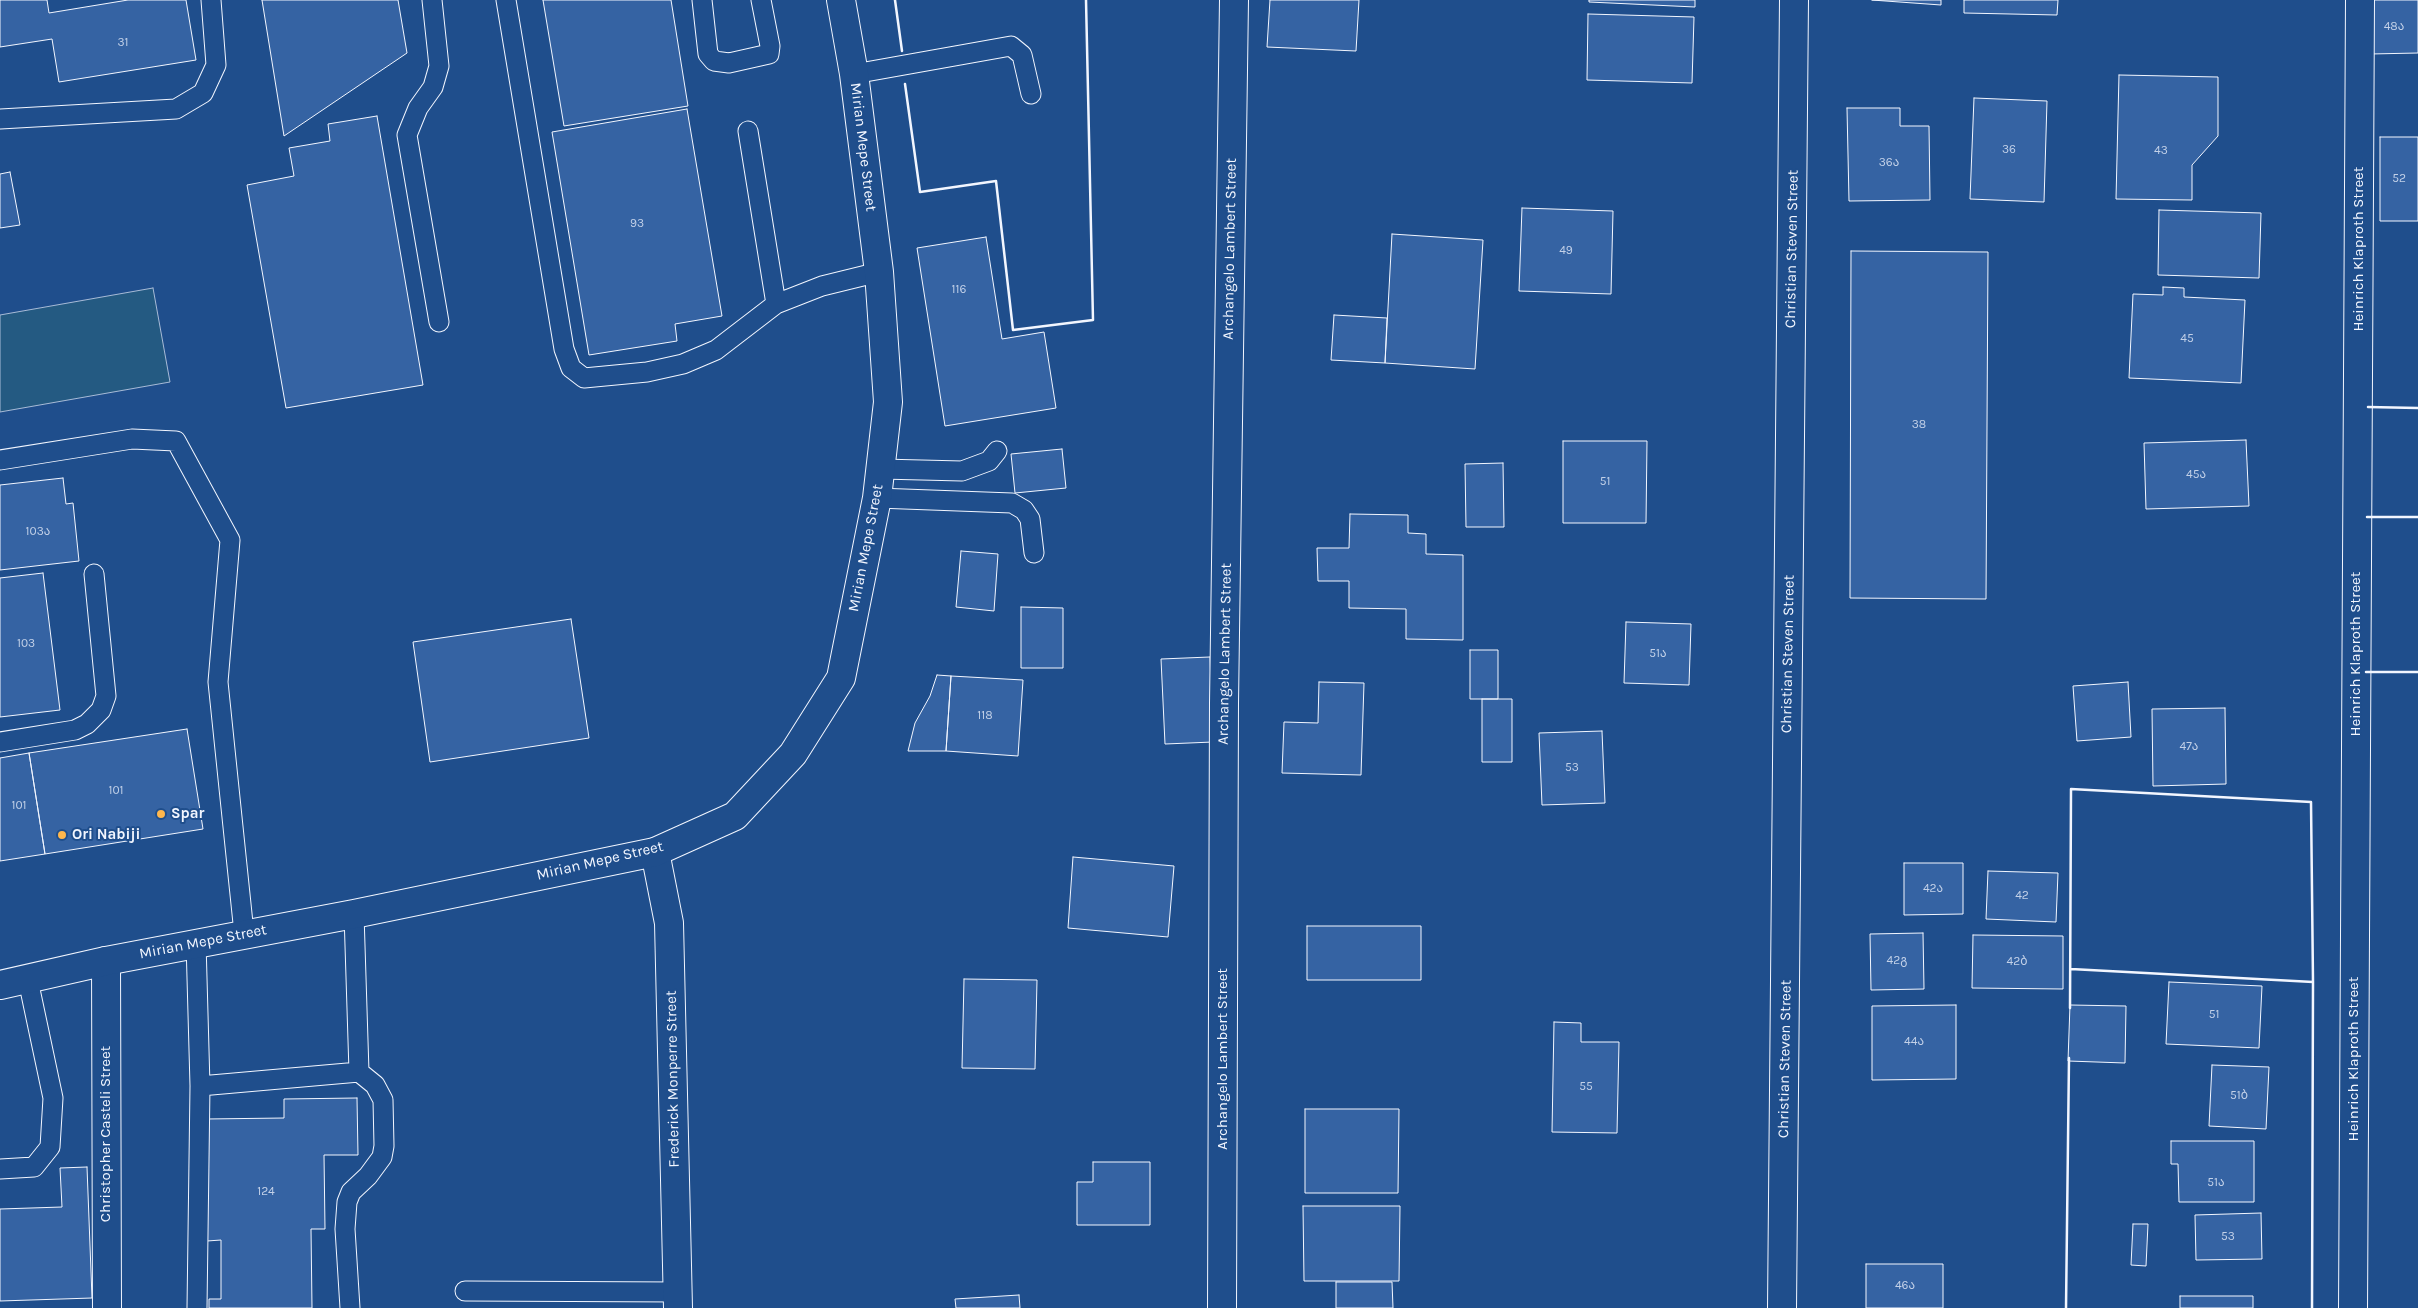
<!DOCTYPE html>
<meta charset="utf-8">
<style>
body{margin:0}
canvas{display:block;background:#1f4e8c}
</style>
<canvas width="2418" height="1308"></canvas>
<script>
const g = document.querySelector('canvas').getContext('2d');
g.lineJoin = 'round';
function fill(path, color) { g.fillStyle = color; g.fill(path, 'evenodd'); }
const shape = rows => new Path2D(rows.map(r => 'M' + r).join(''));
function strokePath(path, color, width, dash) { g.strokeStyle = color; g.lineWidth = width; g.lineCap = dash ? 'butt' : 'round'; g.setLineDash(dash || []); g.stroke(path); }
function write(font, color, halo, rows, align = 'center') {
  g.font = font + ' Karla,"Noto Sans Georgian",sans-serif'; g.lineWidth = 4; g.setLineDash([]); g.textBaseline = 'middle'; g.strokeStyle = halo; g.fillStyle = color; for (const [text, x, y, turn = 0] of rows) {
    g.save(); g.translate(x, y); g.rotate((+turn || 0) * Math.PI / 180); g.textAlign = isNaN(turn) ? turn : align; if (halo) g.strokeText(text, 0, 0); g.fillText(text, 0, 0); g.restore();
  }
}
const green = shape([
 [153,288,170,382,0,412,0,315,153,288]
]);
fill(green, '#245a82');
strokePath(green, '#a8bbd7', 1);
const building = shape([
 [0,0,47,0,49,13,128,0,186,0,196,60,59,82,52,39,0,47,0,0],
 [262,0,398,0,407,53,284,136,262,0],
 [543,0,671,0,688,106,564,126,543,0],
 [1270,0,1359,0,1356,51,1267,47,1270,0],
 [1589,0,1695,0,1695,7,1589,2,1589,0],
 [1872,0,1941,0,1941,5,1872,0],
 [1964,0,2058,0,2057,15,1964,13,1964,0],
 [2370,0,2418,0,2418,53,2370,54,2370,0],
 [1588,14,1694,17,1692,83,1587,80,1588,14],
 [2119,75,2218,77,2218,136,2192,165,2192,200,2116,199,2119,75],
 [1974,98,2047,101,2044,202,1970,199,1974,98],
 [1847,108,1900,108,1900,126,1929,126,1930,200,1849,201,1847,108],
 [687,109,722,316,675,324,677,341,589,355,552,132,687,109],
 [377,116,423,385,286,408,247,185,294,176,289,148,330,141,328,124,377,116],
 [2380,137,2418,137,2418,221,2380,221,2380,137],
 [10,172,20,225,0,228,0,174,10,172],
 [1522,208,1613,211,1611,294,1519,291,1522,208],
 [2159,210,2261,213,2259,278,2158,275,2159,210],
 [1392,234,1483,240,1475,369,1385,363,1392,234],
 [986,237,1002,339,1044,332,1056,408,945,426,917,248,986,237],
 [1851,251,1988,252,1986,599,1850,598,1851,251],
 [2163,287,2184,288,2184,297,2245,300,2241,383,2129,378,2133,294,2163,295,2163,287],
 [1334,315,1387,318,1385,363,1331,360,1334,315],
 [2246,440,2249,506,2146,509,2144,443,2246,440],
 [1563,441,1647,441,1646,523,1563,523,1563,441],
 [1062,449,1066,488,1015,493,1011,454,1062,449],
 [1503,463,1504,527,1466,527,1465,464,1503,463],
 [63,478,66,504,73,503,79,561,0,570,0,485,63,478],
 [1350,514,1408,515,1408,533,1426,534,1426,554,1463,555,1463,640,1406,639,1406,609,1349,608,1349,581,1318,581,1317,548,1349,548,1350,514],
 [961,551,998,554,994,611,956,607,961,551],
 [43,573,60,710,0,717,0,578,43,573],
 [1021,607,1063,608,1063,668,1021,668,1021,607],
 [571,619,589,738,430,762,413,642,571,619],
 [1626,622,1691,624,1689,685,1624,683,1626,622],
 [1470,650,1498,650,1498,699,1470,699,1470,650],
 [1210,657,1213,742,1165,744,1161,659,1210,657],
 [937,675,951,676,946,751,908,751,915,723,930,696,937,675],
 [951,676,1023,680,1018,756,946,751,951,676],
 [1319,682,1364,683,1361,775,1282,773,1284,722,1318,723,1319,682],
 [2128,682,2131,737,2077,741,2073,686,2128,682],
 [1482,699,1512,699,1512,762,1482,762,1482,699],
 [2225,708,2226,784,2153,786,2152,709,2225,708],
 [187,729,203,829,45,854,29,753,187,729],
 [1602,731,1605,803,1542,805,1539,733,1602,731],
 [29,753,45,854,0,861,0,758,29,753],
 [1073,857,1174,866,1168,937,1068,928,1073,857],
 [1904,863,1963,863,1963,914,1904,915,1904,863],
 [1988,871,2058,873,2056,922,1986,919,1988,871],
 [1307,926,1421,926,1421,980,1307,980,1307,926],
 [1923,933,1924,989,1871,990,1870,934,1923,933],
 [1973,935,2063,936,2063,989,1972,988,1973,935],
 [964,979,1037,980,1035,1069,962,1068,964,979],
 [2169,982,2262,986,2259,1048,2166,1044,2169,982],
 [1956,1005,1956,1079,1872,1080,1872,1006,1956,1005],
 [2070,1005,2126,1006,2125,1063,2068,1061,2070,1005],
 [1554,1022,1581,1023,1581,1042,1619,1042,1617,1133,1552,1132,1554,1022],
 [2212,1065,2269,1067,2266,1129,2209,1126,2212,1065],
 [357,1098,358,1155,324,1155,325,1229,311,1229,312,1308,209,1308,209,1299,221,1299,221,1240,207,1241,206,1119,284,1118,284,1099,357,1098],
 [1305,1109,1399,1109,1398,1193,1305,1193,1305,1109],
 [2171,1141,2254,1141,2254,1202,2179,1202,2178,1164,2171,1164,2171,1141],
 [1093,1162,1150,1162,1150,1225,1077,1225,1077,1182,1093,1182,1093,1162],
 [87,1167,92,1298,0,1301,0,1209,62,1207,60,1168,87,1167],
 [1303,1206,1400,1206,1399,1281,1304,1281,1303,1206],
 [2261,1213,2262,1259,2196,1260,2195,1215,2261,1213],
 [2133,1224,2148,1224,2146,1266,2131,1265,2133,1224],
 [1866,1264,1943,1264,1943,1308,1866,1308,1866,1264],
 [1336,1282,1392,1282,1393,1308,1336,1308,1336,1282],
 [1019,1295,1020,1308,956,1308,955,1299,1019,1295],
 [2180,1296,2253,1296,2253,1308,2180,1308,2180,1296]
]);
fill(building, '#3563a3');
strokePath(building, '#f2f6ff', 1);
const service = shape([
 [432,0,439,66,433,87,418,108,407,135,439,322],
 [506,0,564,349,571,368,584,378,647,372,683,364,716,350,776,304,822,286,879,272],
 [702,0,708,54,714,61,729,63,769,54,770,46,761,0],
 [854,74,1011,46,1022,55,1031,94],
 [0,119,176,109,203,93,216,65,211,0],
 [748,131,776,304],
 [0,460,132,439,176,441,230,540,218,682,244,933],
 [881,469,962,471,989,461,997,451],
 [877,498,1012,503,1024,510,1030,519,1034,553],
 [0,742,75,730,87,724,101,710,106,696,94,574],
 [196,942,200,1086,197,1308],
 [200,1086,359,1072,354,914],
 [0,1169,34,1167,50,1147,53,1098,28,980],
 [465,1291,678,1292],
 [350,1308,345,1229,347,1202,351,1192,368,1176,382,1157,384,1146,383,1100,375,1085,359,1072]
]);
const minor = shape([
 [655,852,669,923,678,1308],
 [106,961,107,1308],
 [1222,1308,1224,703,1234,0],
 [1782,1308,1794,0],
 [2353,1308,2360,0]
]);
const tertiary = shape([
 [0,985,106,961,354,914,655,852,735,816,793,754,841,678,877,498,888,402,879,272,854,74,841,0]
]);
strokePath(service, '#f2f6ff', 21);
strokePath(minor, '#f2f6ff', 30);
strokePath(tertiary, '#f2f6ff', 30);
strokePath(service, '#1f4e8c', 19);
strokePath(minor, '#1f4e8c', 28);
strokePath(tertiary, '#1f4e8c', 28);
strokePath(shape([
 [895,0,902,51],
 [905,84,920,192,996,181,1013,330,1093,320,1086,0],
 [2368,407,2418,408],
 [2367,517,2418,517],
 [2366,672,2418,672],
 [2071,969,2313,982,2312,1308],
 [2070,1008,2071,789,2311,802,2313,982],
 [2066,1308,2069,1058]
]), '#f2f6ff', 2.5);
for (const [x, y, r, color] of [
 [161,814,5,"#ffb74d"],
 [62,835,5,"#ffb74d"]
]) { const dot = new Path2D(); dot.arc(x, y, r, 0, 2 * Math.PI); g.fillStyle = color; g.fill(dot); strokePath(dot, '#1f4e8c', 2); }
write('12px', '#c3d1e8', null, [
 ["48ა",2394,27],
 ["31",123,43],
 ["36",2009,150],
 ["43",2161,151],
 ["36ა",1889,163],
 ["52",2399,179],
 ["93",637,224],
 ["49",1566,251],
 ["116",959,290],
 ["45",2187,339],
 ["38",1919,425],
 ["45ა",2196,475],
 ["51",1605,482],
 ["103ა",38,532],
 ["103",26,644],
 ["51ა",1658,654],
 ["118",985,716],
 ["47ა",2189,747],
 ["53",1572,768],
 ["101",116,791],
 ["101",19,806],
 ["42ა",1933,889],
 ["42",2022,896],
 ["42გ",1897,961],
 ["42ბ",2017,962],
 ["51",2214,1015],
 ["44ა",1914,1042],
 ["55",1586,1087],
 ["51ბ",2239,1096],
 ["51ა",2216,1183],
 ["124",266,1192],
 ["53",2228,1237],
 ["46ა",1905,1286]
]);
write('15px', '#f2f6ff', '#1f4e8c', [
 ["Mirian Mepe Street",863,147,83],
 ["Archangelo Lambert Street",1230,249,-89],
 ["Christian Steven Street",1792,249,-89],
 ["Heinrich Klaproth Street",2359,249,-90],
 ["Mirian Mepe Street",866,548,-79],
 ["Archangelo Lambert Street",1225,654,-89],
 ["Christian Steven Street",1788,654,-89],
 ["Heinrich Klaproth Street",2356,654,-90],
 ["Mirian Mepe Street",600,861,-13],
 ["Mirian Mepe Street",203,942,-11],
 ["Archangelo Lambert Street",1223,1059,-90],
 ["Christian Steven Street",1785,1059,-89],
 ["Heinrich Klaproth Street",2354,1059,-90],
 ["Frederick Monperre Street",673,1079,-91],
 ["Christopher Casteli Street",106,1134,-90]
]);
write('bold 15px', '#f2f6ff', '#1f4e8c', [
 ["Spar",171,814],
 ["Ori Nabiji",72,835]
], 'left');
</script>
